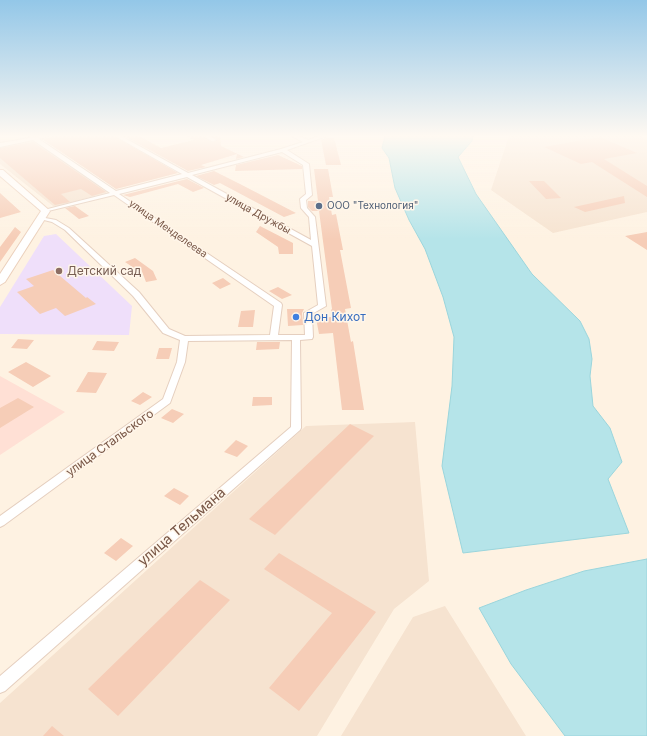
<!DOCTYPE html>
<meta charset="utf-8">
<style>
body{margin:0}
canvas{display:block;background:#fef2e2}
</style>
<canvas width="647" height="736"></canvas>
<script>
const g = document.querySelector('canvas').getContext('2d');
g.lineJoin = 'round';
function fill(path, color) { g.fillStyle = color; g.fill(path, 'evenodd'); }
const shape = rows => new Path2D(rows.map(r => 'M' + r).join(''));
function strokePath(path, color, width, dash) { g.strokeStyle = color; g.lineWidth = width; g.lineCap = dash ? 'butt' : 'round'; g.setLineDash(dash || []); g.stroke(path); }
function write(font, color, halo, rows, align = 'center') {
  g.font = font + ' Inter,sans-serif'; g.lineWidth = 3; g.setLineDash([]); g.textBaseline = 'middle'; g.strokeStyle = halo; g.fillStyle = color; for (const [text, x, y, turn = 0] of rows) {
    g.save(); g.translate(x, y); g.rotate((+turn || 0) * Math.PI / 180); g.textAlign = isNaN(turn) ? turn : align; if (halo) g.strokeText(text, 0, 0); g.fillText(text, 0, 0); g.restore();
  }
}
fill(shape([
 [509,136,641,136,647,140,647,212,553,233,491,190],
 [31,141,35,141,107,191,106,193,57,206,53,206,0,164,0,147],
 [415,422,429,581,394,609,317,736,0,736,0,703,306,426],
 [445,606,526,736,341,736,413,617]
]), '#f6e3d0');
fill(shape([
 [0,376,65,412,0,455]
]), '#ffe0d5');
fill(shape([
 [56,234,132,306,129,335,0,334,0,307,44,236]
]), '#efdffa');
const water = shape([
 [385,136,473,136,472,141,458,157,476,194,532,274,580,321,589,339,592,359,590,376,593,406,610,428,622,462,608,479,629,533,463,553,442,466,452,386,454,337,443,297,425,249,409,220,395,188,389,158,382,148,385,136],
 [647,559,647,736,565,736,511,664,479,608,526,590,584,571,647,559]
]);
fill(water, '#b5e4e9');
strokePath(water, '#9ad5dc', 1);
fill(shape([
 [55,136,114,136,178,173,116,189,42,139],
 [124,136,139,136,161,148,194,140,186,136,202,136,212,142,217,140,212,136,220,136,221,146,244,157,236,159,237,154,201,165,206,167,188,171],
 [600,137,637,153,604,159,647,186,647,197,592,162,581,164,544,147],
 [326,138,334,138,341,165,326,165,321,140],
 [33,142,106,192,92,196,81,189,61,194,70,202,55,205,0,158,0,148],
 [278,155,302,166,302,169,235,171,236,165],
 [314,169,328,169,333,197,329,197,332,215,336,214,343,250,340,250,351,308,345,309,351,342,353,341,364,410,342,410,333,333,319,334,316,318,332,317,331,310,332,309,319,211,312,211,308,207,308,201,318,201],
 [214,171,240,184,296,213,284,217,220,183,214,185,196,176],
 [187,179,204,188,193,192,178,184,130,197,123,195],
 [529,181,544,181,561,198,546,199],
 [0,193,21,212,0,218],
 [624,196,625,203,585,212,574,207],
 [75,206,89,216,79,219,65,208],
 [260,226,293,243,293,254,279,254,278,247,256,232],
 [15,227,21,232,0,262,0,247],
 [647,232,647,250,625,236],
 [135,258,153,271,157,280,146,282,141,269,137,270,125,262],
 [53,270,86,298,87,297,96,304,65,316,56,308,40,314,17,292,34,286,26,279],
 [223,278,231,284,220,289,212,283],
 [278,287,292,295,282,299,269,291],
 [287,309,304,309,302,313,303,325,288,326],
 [255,310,253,327,238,327,241,311],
 [18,339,34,340,27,349,11,348],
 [97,341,119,342,114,351,92,350],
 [257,342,280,342,279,349,256,350],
 [159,348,172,348,169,359,156,359],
 [26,362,51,376,33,387,8,372],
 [88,372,107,373,96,393,76,392],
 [143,392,152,397,140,405,131,401],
 [253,397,272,397,272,405,252,406],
 [18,398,34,407,0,428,0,408],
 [172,409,184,414,173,423,161,418],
 [350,424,374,436,275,535,249,519],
 [236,440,248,446,237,457,224,452],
 [174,488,189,496,180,505,164,496],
 [121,538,133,546,116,561,104,553],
 [279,553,376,612,299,711,269,688,332,613,264,569],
 [200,580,230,600,118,716,88,689],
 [52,726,64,736,43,736]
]), '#f6cdb7');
const street = shape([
 [29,136,48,136,39,139,116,191,182,174,115,136,121,136,188,173,281,149,303,142,292,136,299,136,308,140,320,136,327,136,287,150,309,164,312,195,306,200,307,208,315,217,326,306,312,314,313,337,312,339,300,340,301,428,300,430,5,691,0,693,0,676,291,427,292,340,188,341,185,362,170,403,4,525,0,527,0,516,163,399,177,362,180,340,163,333,133,296,65,230,52,222,40,219,40,217,56,220,69,228,139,292,169,329,185,336,270,335,274,306,114,195,44,212,44,210,110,193,33,140,0,147,0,143,30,138,29,136],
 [282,152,303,165,306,194,300,199,301,208,309,217,311,240,192,175,282,152],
 [187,177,312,246,318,305,304,313,305,335,278,335,282,305,281,303,119,194,187,177],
 [203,136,209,136,216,140,212,141,203,136]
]);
const secondary = shape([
 [0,170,3,170,50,211,5,282,0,285,0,274,41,211,0,176,0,170]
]);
strokePath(street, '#e5cfbf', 2);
strokePath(secondary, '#ebd0bc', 2);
fill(street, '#fff');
fill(secondary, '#fff');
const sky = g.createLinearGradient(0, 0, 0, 239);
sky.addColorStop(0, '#93c7e8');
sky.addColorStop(0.57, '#fff9f2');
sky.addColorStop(1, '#fff9f200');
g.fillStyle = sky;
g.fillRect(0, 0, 647, 239);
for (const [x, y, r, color] of [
 [319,206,4,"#5c6f8a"],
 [59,271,4,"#8d6e63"],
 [296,317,4,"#3f7fe0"]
]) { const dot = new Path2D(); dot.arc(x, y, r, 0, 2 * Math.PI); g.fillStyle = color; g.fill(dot); strokePath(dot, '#fff6ea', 1.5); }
write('10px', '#4e5e75', '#fff6ea', [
 ["ООО \"Технология\"",327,206]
], 'left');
write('10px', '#785646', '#fff6ea', [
 ["улица Дружбы",258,214,29],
 ["улица Менделеева",168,229,35]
]);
write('12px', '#785e54', '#fff6ea', [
 ["Детский сад",67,271]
], 'left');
write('12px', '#366cbe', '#fff6ea', [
 ["Дон Кихот",304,317]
], 'left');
write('12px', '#785646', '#fff6ea', [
 ["улица Стальского",110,443,-36]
]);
write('14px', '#785646', '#fff6ea', [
 ["улица Тельмана",182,527,-41]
]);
</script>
